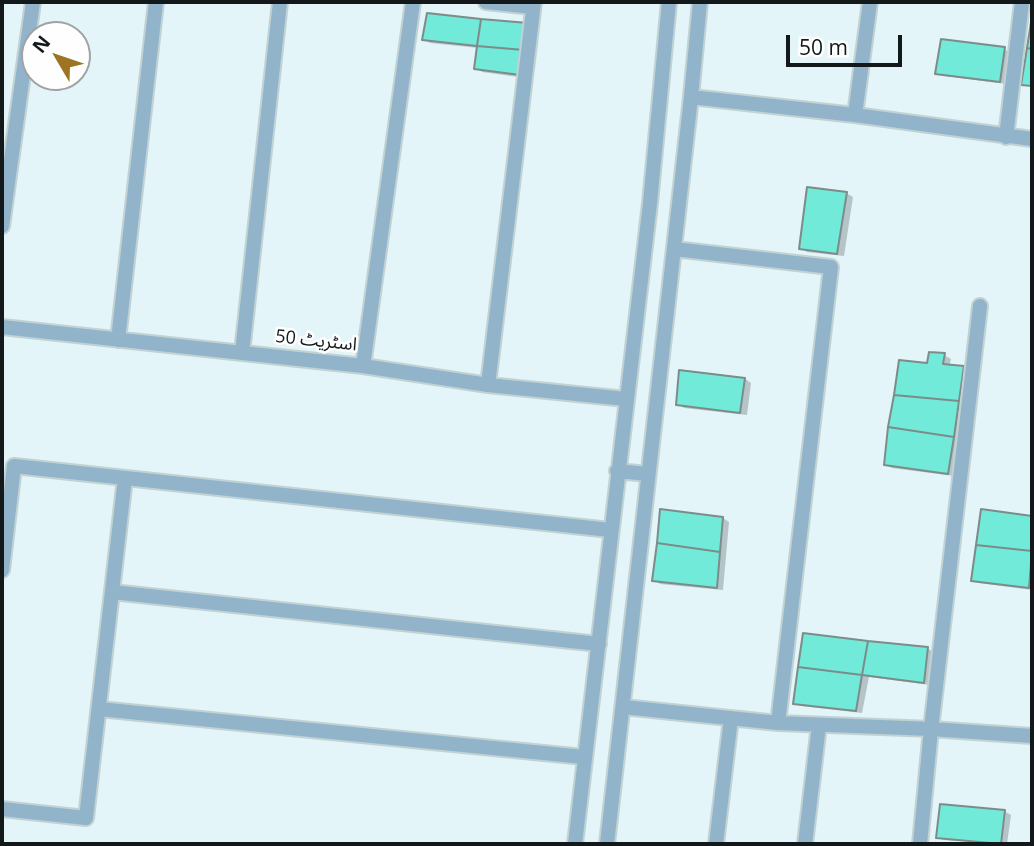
<!DOCTYPE html>
<meta charset="utf-8">
<style>
body{margin:0}
#map{position:relative;width:1034px;height:846px;overflow:hidden;background:#e3f5f8;font-family:"Open Sans",sans-serif}
canvas{display:block}
.frame{position:absolute;inset:0;border:4px solid #13191a;pointer-events:none}
.north{position:absolute;left:21px;top:21px;width:70px;height:70px;box-sizing:border-box;background:#fefefe;border:2px solid #a0a2a3;border-radius:50%;rotate:309deg;font-size:19px;font-weight:700;line-height:28px;text-align:center;color:#13191a}
.north::after{content:'';display:block;margin:auto;width:24px;height:32px;background:#9d7522;clip-path:polygon(50% 0,100% 100%,50% 72%,0 100%)}
.scale{position:absolute;left:786px;top:35px;width:116px;height:32px;box-sizing:border-box;border:4px solid #13191a;border-top:0;padding-left:9px;font-size:21px;line-height:24px;white-space:nowrap;color:#13191a;-webkit-text-stroke:5px #fefefe;paint-order:stroke}
</style>
<div id="map">
<canvas width="1034" height="846"></canvas>
<div class="frame"></div>
<div class="north">N</div>
<div class="scale">50 m</div>
</div>
<script>
const g = document.querySelector('canvas').getContext('2d');
g.lineJoin = 'round';
function fill(path, color) { g.fillStyle = color; g.fill(path, 'evenodd'); }
const shape = rows => new Path2D(rows.map(r => 'M' + r).join(''));
function strokePath(path, color, width, dash) { g.strokeStyle = color; g.lineWidth = width; g.lineCap = dash ? 'butt' : 'round'; g.setLineDash(dash || []); g.stroke(path); }
function write(font, color, halo, rows, align = 'center') {
  g.font = font + ' "Open Sans","Noto Sans Arabic",sans-serif'; g.lineWidth = 5; g.setLineDash([]); g.textBaseline = 'middle'; g.strokeStyle = halo; g.fillStyle = color; for (const [text, x, y, turn = 0] of rows) {
    g.save(); g.translate(x, y); g.rotate((+turn || 0) * Math.PI / 180); g.textAlign = isNaN(turn) ? turn : align; if (halo) g.strokeText(text, 0, 0); g.fillText(text, 0, 0); g.restore();
  }
}
fill(shape([
 [527,25,526,78,482,72,476,68,479,48,430,43,424,39],
 [1004,49,1010,53,1006,84,944,76,937,73],
 [846,193,853,197,844,256,807,252,801,248],
 [944,355,951,359,949,367,964,368,970,371,954,476,892,468,886,465,928,365],
 [745,379,751,383,747,415,684,408,678,404],
 [982,511,1032,518,1032,590,979,583,973,580],
 [723,518,729,522,723,590,660,584,654,580],
 [804,635,928,649,934,652,930,685,869,677,862,713,801,706,795,703],
 [1004,811,1011,815,1007,844,944,840,937,837]
]), '#0003');
const building = shape([
 [427,13,481,19,477,46,422,40,427,13],
 [1032,16,1032,49,1027,48,1032,16],
 [481,19,528,23,524,50,477,46,481,19],
 [941,39,1005,47,1000,82,935,74,941,39],
 [477,46,524,50,520,75,474,69,477,46],
 [1027,48,1032,49,1032,86,1021,85,1027,48],
 [807,187,847,192,837,254,799,249,807,187],
 [929,352,945,353,943,364,964,366,959,401,894,395,899,360,927,363,929,352],
 [679,370,745,378,740,413,676,405,679,370],
 [894,395,959,401,954,437,888,427,894,395],
 [888,427,954,437,948,474,884,465,888,427],
 [660,509,723,517,720,552,657,543,660,509],
 [981,509,1032,516,1032,551,976,545,981,509],
 [657,543,720,552,717,588,652,581,657,543],
 [976,545,1032,551,1029,588,971,581,976,545],
 [803,633,868,641,862,675,798,667,803,633],
 [868,641,928,647,924,683,862,675,868,641],
 [798,667,862,675,856,711,793,704,798,667],
 [940,804,1005,810,1001,844,936,838,940,804]
]);
fill(building, '#72eada');
strokePath(building, '#7c8c89', 2);
const street = shape([
 [486,2,533,7],
 [691,97,855,115,1032,139],
 [855,115,870,2],
 [1006,137,1022,2],
 [2,226,33,2],
 [674,249,831,267,778,723],
 [2,327,363,366,488,385,626,399],
 [118,340,156,2],
 [242,353,280,2],
 [363,366,413,2],
 [488,385,534,2],
 [617,471,648,474],
 [2,570,14,466,610,530],
 [112,592,599,644],
 [623,707,778,723,931,729,1032,736],
 [99,709,584,757],
 [2,809,86,818,125,478],
 [575,844,650,203,669,2],
 [607,844,691,97,700,2],
 [716,844,731,718],
 [805,844,819,725],
 [920,844,931,729,980,306]
]);
strokePath(street, '#c2d2d4', 18);
strokePath(street, '#91b4ca', 14);
write('18px', '#13191a', '#fefefe', [
 ["اسٹریٹ 50",316,341,6]
]);
</script>
